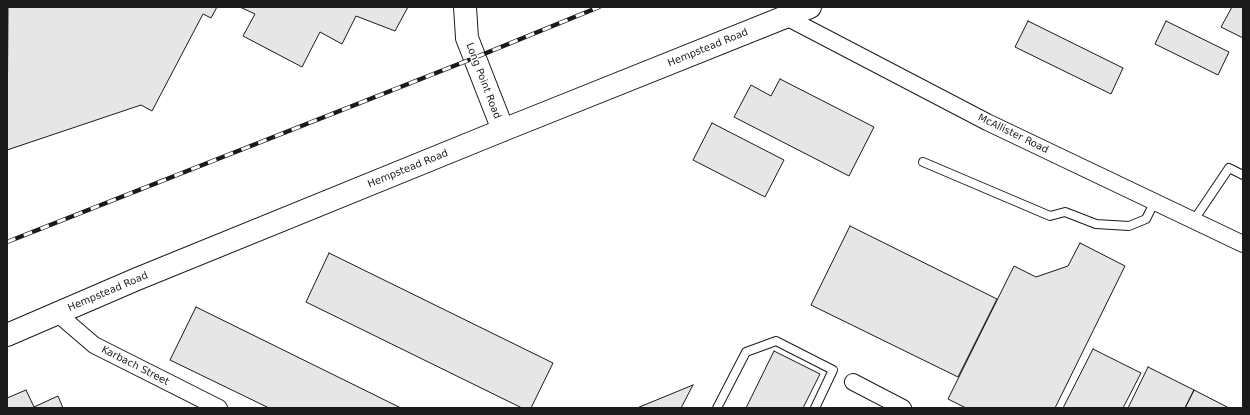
<!DOCTYPE html>
<style>
body{margin:0}
#map{position:relative;width:1250px;height:415px;overflow:hidden;background:#fff;font-family:"DejaVu Sans",sans-serif}
canvas{display:block}
.frame{position:absolute;inset:0;border:8px solid #1a1a1a;pointer-events:none}
</style>
<div id="map">
<canvas width="1250" height="415"></canvas>
<div class="frame"></div>
</div>
<script>
const g = document.querySelector('canvas').getContext('2d');
g.lineJoin = 'round';
function fill(path, color) { g.fillStyle = color; g.fill(path, 'evenodd'); }
const shape = rows => new Path2D(rows.map(r => 'M' + r).join(''));
function strokePath(path, color, width, dash) { g.strokeStyle = color; g.lineWidth = width; g.lineCap = dash ? 'butt' : 'round'; g.setLineDash(dash || []); g.stroke(path); }
function write(font, color, halo, rows, align = 'center') {
  g.font = font + ' "DejaVu Sans",sans-serif'; g.lineWidth = 3; g.setLineDash([]); g.textBaseline = 'middle'; g.strokeStyle = halo; g.fillStyle = color; for (const [text, x, y, turn = 0] of rows) {
    g.save(); g.translate(x, y); g.rotate((+turn || 0) * Math.PI / 180); g.textAlign = isNaN(turn) ? turn : align; if (halo) g.strokeText(text, 0, 0); g.fillText(text, 0, 0); g.restore();
  }
}
const building = shape([
 [8,7,217,7,211,18,203,14,152,111,141,105,7,150,8,7],
 [240,7,408,7,395,31,356,16,342,44,320,32,302,67,243,36,255,14,240,7],
 [1232,7,1243,7,1243,38,1221,27,1232,7],
 [1028,21,1123,68,1111,94,1015,47,1028,21],
 [1166,21,1229,52,1218,75,1155,44,1166,21],
 [780,79,874,127,849,176,734,117,751,85,771,96,780,79],
 [712,123,784,160,765,197,693,160,712,123],
 [850,226,997,299,958,377,811,305,850,226],
 [1080,243,1125,266,1055,408,966,408,948,399,1014,266,1036,277,1068,266,1080,243],
 [329,253,553,363,531,408,522,408,306,302,329,253],
 [196,307,401,408,269,408,170,360,196,307],
 [1093,349,1141,373,1123,408,1063,408,1093,349],
 [774,351,820,374,803,408,746,408,774,351],
 [1148,367,1194,390,1185,408,1128,408,1148,367],
 [693,385,681,408,637,408,693,385],
 [26,390,34,407,58,396,63,408,7,408,7,398,26,390],
 [1194,390,1229,408,1185,408,1194,390]
]);
fill(building, '#e6e6e6');
strokePath(building, '#1a1a1a', 1);
const service = shape([
 [923,162,1050,216,1065,212,1096,224,1129,226,1146,219,1155,201],
 [1194,220,1229,168,1243,175],
 [717,408,746,352,776,341,833,370,815,408]
]);
const minor = shape([
 [786,17,987,122,1243,244],
 [58,314,94,345,219,408],
 [853,382,903,408]
]);
const secondary = shape([
 [465,7,467,38,503,130],
 [7,335,137,279,503,130,810,7]
]);
strokePath(service, '#1a1a1a', 10);
strokePath(minor, '#1a1a1a', 18);
strokePath(secondary, '#1a1a1a', 24);
strokePath(service, '#fff', 8);
strokePath(minor, '#fff', 16);
strokePath(secondary, '#fff', 22);
const rail = shape([
 [7,242,474,58,599,7]
]);
strokePath(rail, '#1a1a1a', 4.5);
strokePath(rail, '#fff', 3, [9]);
write('10px', '#1a1a1a', '#fff', [
 ["Hempstead Road",708,48,-22],
 ["Long Point Road",483,81,69],
 ["McAllister Road",1013,134,26],
 ["Hempstead Road",408,169,-22],
 ["Hempstead Road",108,292,-23],
 ["Karbach Street",135,366,27]
]);
</script>
